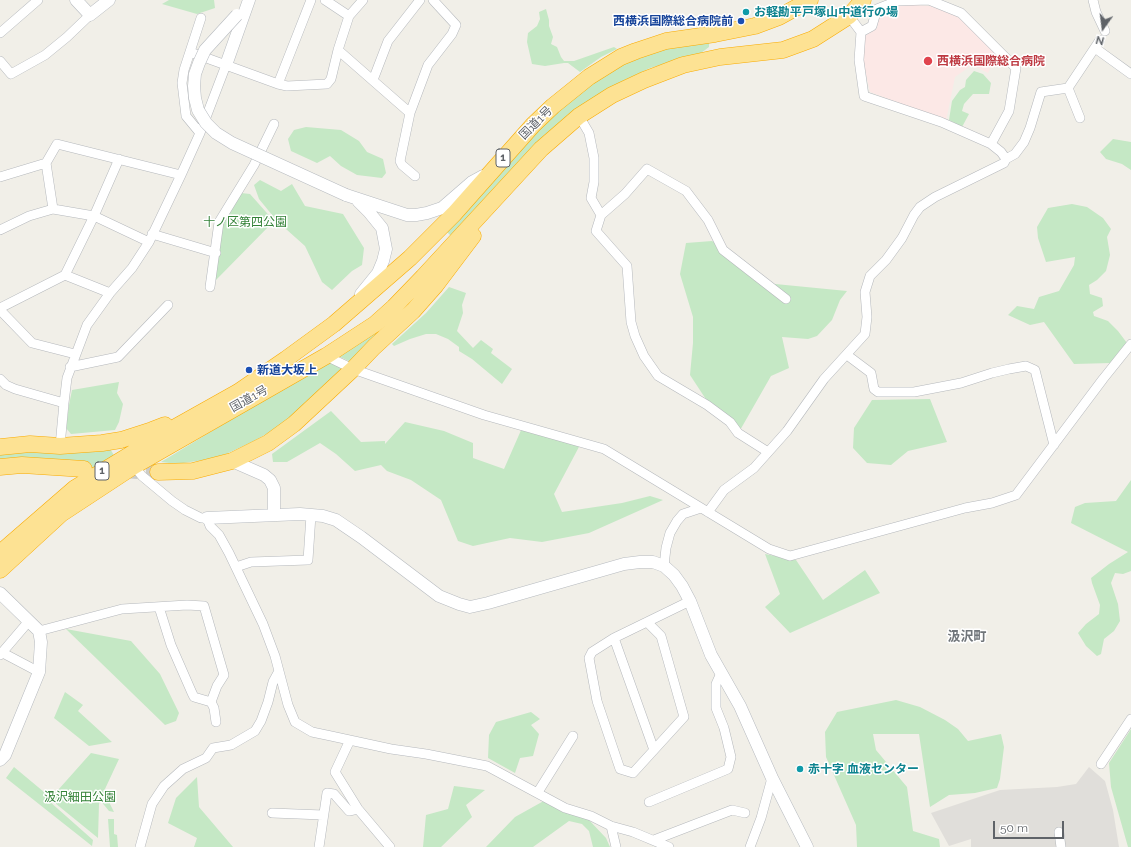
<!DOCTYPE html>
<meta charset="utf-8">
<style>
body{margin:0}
#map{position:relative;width:1131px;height:847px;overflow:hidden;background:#f1efe8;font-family:Raleway,sans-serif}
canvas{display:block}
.north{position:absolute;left:1083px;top:8px;width:40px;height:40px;-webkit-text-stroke:3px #fff;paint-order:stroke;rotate:194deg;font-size:11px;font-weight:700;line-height:16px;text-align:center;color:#5f6368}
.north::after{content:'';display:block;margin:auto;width:14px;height:18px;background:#5f6368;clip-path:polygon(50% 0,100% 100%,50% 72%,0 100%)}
.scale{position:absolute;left:993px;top:821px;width:71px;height:18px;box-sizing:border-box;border:2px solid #5f6368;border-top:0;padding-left:5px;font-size:12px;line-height:14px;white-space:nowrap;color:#5f6368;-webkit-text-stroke:3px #fff;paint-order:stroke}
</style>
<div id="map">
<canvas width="1131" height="847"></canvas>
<div class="north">N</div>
<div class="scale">50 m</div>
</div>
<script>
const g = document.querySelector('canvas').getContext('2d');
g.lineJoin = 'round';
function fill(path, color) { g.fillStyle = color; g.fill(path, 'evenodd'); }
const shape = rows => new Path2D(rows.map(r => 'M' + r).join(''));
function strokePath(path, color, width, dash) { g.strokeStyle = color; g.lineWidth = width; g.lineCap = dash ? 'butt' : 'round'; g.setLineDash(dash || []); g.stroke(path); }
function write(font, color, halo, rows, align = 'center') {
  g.font = font + ' Raleway,"Noto Sans JP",sans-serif'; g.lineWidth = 3; g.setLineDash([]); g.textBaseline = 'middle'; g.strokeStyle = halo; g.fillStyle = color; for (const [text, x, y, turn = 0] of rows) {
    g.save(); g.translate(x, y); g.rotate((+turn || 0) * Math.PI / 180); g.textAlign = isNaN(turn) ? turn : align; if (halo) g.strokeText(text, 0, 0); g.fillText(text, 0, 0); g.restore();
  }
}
fill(shape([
 [1089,767,1105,781,1113,810,1119,847,971,847,971,839,949,846,931,813,1000,790,1057,787,1076,784]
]), '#e0deda');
fill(shape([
 [898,4,931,6,958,15,997,54,988,73,972,65,955,77,946,121,870,92,862,57,865,36,877,28,879,15,885,8]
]), '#fce8e6');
fill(shape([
 [169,0,214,0,215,8,197,14,162,4],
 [546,9,549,20,549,26,553,37,551,44,557,47,561,57,564,61,574,61,614,47,617,49,601,57,580,72,568,63,564,63,545,66,532,64,527,42,528,33,537,26,540,19,539,12],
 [707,41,709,43,709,47,701,53,650,68,621,82,452,237,446,231,507,160,575,95,645,51],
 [974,71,983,74,991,83,989,94,973,94,964,104,962,111,969,114,962,127,949,120,952,101,960,90,965,87,966,80],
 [306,127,341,130,359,141,367,152,383,159,386,173,382,178,357,175,341,166,330,156,317,163,291,151,288,139,294,130],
 [1113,139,1131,142,1131,170,1122,164,1106,159,1100,152],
 [260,180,281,191,292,184,305,206,343,214,364,248,362,265,352,271,332,290,322,282,305,246,277,221,259,199,254,185],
 [241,193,250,194,274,221,216,280,213,275,223,222],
 [1072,204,1087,207,1103,218,1111,229,1107,237,1110,255,1106,271,1097,280,1089,285,1090,294,1102,298,1103,306,1093,312,1094,316,1108,321,1118,331,1127,343,1121,349,1111,363,1074,364,1044,322,1030,325,1008,315,1017,306,1034,309,1039,297,1059,291,1074,265,1075,257,1046,262,1038,238,1037,227,1048,208],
 [712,241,740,258,765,283,847,291,840,300,832,320,817,336,808,339,782,337,789,368,771,376,739,432,711,407,690,375,693,343,693,317,680,274,686,243],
 [449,287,466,293,462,305,463,313,457,331,473,348,481,340,493,349,491,353,512,369,502,384,472,359,459,351,459,347,448,339,436,334,426,334,410,339,394,346,392,344,426,313],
 [403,305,407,308,351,362,338,356],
 [329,360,344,367,295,414,277,428,254,441,226,454,210,459,177,464,161,462],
 [119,382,117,393,123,404,119,422,115,430,71,434,66,428,69,405,72,390],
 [930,399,947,442,908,451,891,465,867,463,853,448,854,428,872,400],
 [331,411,361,442,385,441,385,444,405,422,444,431,473,443,473,458,504,469,522,428,580,445,554,494,562,512,622,503,650,496,663,500,589,533,542,542,510,538,473,546,458,541,441,500,411,480,387,471,381,465,355,471,336,454,320,443,287,462,273,462,272,454],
 [109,447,115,457,84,478,0,462,0,454],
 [1131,480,1131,571,1123,574,1115,573,1111,583,1118,604,1120,621,1114,631,1104,639,1101,654,1097,656,1086,646,1078,633,1086,624,1099,614,1100,605,1092,583,1091,578,1109,564,1128,552,1071,523,1075,507,1085,503,1116,501],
 [765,554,796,560,823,600,865,570,880,593,790,633,765,607,780,594],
 [66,629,131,641,160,674,179,713,176,721,165,725],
 [65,692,83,705,78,711,112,742,89,746,54,718],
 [896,700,920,707,945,720,958,729,968,741,1001,734,1004,747,1000,779,997,788,975,793,949,795,930,807,919,734,873,734,876,750,907,787,913,831,939,839,940,847,857,847,856,825,826,757,825,732,837,712],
 [531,712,540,719,531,725,539,734,533,756,520,758,515,773,488,758,489,735,496,722],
 [1131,729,1131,847,1128,847,1111,787,1109,763],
 [91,753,119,759,105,789,111,796,110,804,114,812,109,811,100,800,99,804,98,838,50,799,49,801,93,840,92,846,6,778,14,767,50,797,50,799],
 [197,777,199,807,233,847,194,847,197,838,168,823,176,798],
 [454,786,485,790,466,805,472,817,441,847,423,847,426,815,448,809],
 [549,798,588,819,606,838,610,847,593,847,589,831,582,824,569,821,533,847,486,847,515,817],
 [108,819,114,819,114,834,117,835,118,847,110,847]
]), '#c5e8c5');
strokePath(shape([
 [122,470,158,472]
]), '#ccccc8', 16, [16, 8]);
const street = shape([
 [325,0,349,16],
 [1093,0,1096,12,1105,31],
 [861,32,872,26,877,9,897,1,929,0,961,13,1016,68,1009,111,991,144],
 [0,33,38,0],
 [1095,48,1131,74],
 [338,50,410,113,428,65,452,34,456,25,433,0],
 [190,52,278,84,287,86,327,84,331,79,338,50,349,16,363,0],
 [0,61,11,74,45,55,67,37,90,15],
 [373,80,388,41,420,0],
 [278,84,311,0],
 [1068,88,1100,40],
 [1068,88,1080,118],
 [410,113,400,161,402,165,415,176],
 [579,116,589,133,594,158,594,182,591,198,601,215,596,231,627,266,631,322,635,336,644,356,658,376,707,405,730,422,738,433,768,452],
 [200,133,186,116,182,83,184,70,201,18],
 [1006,159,1015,154,1024,142,1030,128,1041,92,1068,88],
 [0,177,46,163],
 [53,209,46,163,57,144,181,175],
 [601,215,625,194,647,169,686,191,708,220,723,250,786,299],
 [0,230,29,216,53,209,94,216,149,242],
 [152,234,216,253],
 [65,275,94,216,119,159],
 [210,287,219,222,254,165,274,124],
 [0,308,65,275,110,293],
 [0,310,32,343,75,354],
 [847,355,871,373,874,389,878,392,914,392,961,383,992,373,1009,369,1026,366,1035,370,1054,445],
 [326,356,353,369,484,415,604,449,769,549,790,556,965,508,992,503,1016,495,1103,379,1131,344],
 [70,367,118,357,168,305],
 [0,379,6,385,15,389,64,403,60,446],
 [64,403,67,378,87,325,110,293,132,268,149,242,181,175,200,133,226,65],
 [134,466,142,476,172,501,185,510,201,518,207,518,210,526,219,535,229,553,263,624,275,656,288,705,295,722,312,732,331,736,391,749,426,754,487,766,565,808,591,816,611,826,633,832,669,847],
 [708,512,724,490,754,468,787,431,824,379,865,334,867,317,865,292,870,276,886,260,902,238,914,215,920,207,935,197,1004,163,1006,159,1001,152,991,144,941,122,864,96,859,60,861,32,849,16],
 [664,566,666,548,670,533,677,521,683,514,701,508],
 [236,567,251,562,308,560,311,515],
 [159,607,171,645,192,693,194,697,211,702,214,708,216,722],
 [647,622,661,636,684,717,633,773,620,769,597,701,589,658,592,652,614,638,690,601],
 [39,631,122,609,187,605,204,606,224,675,217,686,211,702],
 [614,638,654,750],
 [3,653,39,672],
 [0,655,29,621],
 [350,740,335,772,358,809,390,847],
 [1101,764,1131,719],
 [538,792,573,736],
 [649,802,728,769,731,757,724,728,716,708,716,684,721,673],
 [272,813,323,815],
 [611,826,616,847],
 [1059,832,1061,847],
 [654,840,732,810,745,813],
 [140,847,152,804,164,786,183,769,206,758,213,748,231,745,255,731,261,721,268,702,273,682,279,671],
 [319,847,327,793,334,794,349,811,358,809],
 [750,847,761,818,772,778]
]);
const secondary = shape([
 [76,0,90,15,109,0],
 [226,65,249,0],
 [346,195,407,215,416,215,427,213,442,208,472,182,483,176],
 [358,201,369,212,382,228,386,249,383,261,378,273,361,294],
 [232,461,264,475,270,480,274,488,274,514],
 [207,518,300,514,323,516,336,520,361,537,439,596,459,604,470,607,488,603,624,564,640,562,653,562,664,566,674,575,682,586,690,601,711,655,740,706,772,778,807,847],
 [0,593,39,631,41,642,39,672,5,755,0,760]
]);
const highway = shape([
 [0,447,30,444,60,446,102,443,121,440,152,430,165,425],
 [0,467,22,465,84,469],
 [158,472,193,471,232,461,268,443,294,424,353,369,374,347,413,311,436,285,473,236],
 [0,553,75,488,172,429,238,392,286,359,334,324,410,258,454,214,533,125,553,106,589,77,621,57,636,51,666,41,715,34,755,26,779,17,810,0],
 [0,570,61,514,134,466,326,356,375,324,394,307,423,277,541,149,579,116,612,95,644,80,683,65,720,57,783,50,813,39,849,16,863,0]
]);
strokePath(street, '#b5b8bc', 10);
strokePath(secondary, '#b6babf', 13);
strokePath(highway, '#f9ab00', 17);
strokePath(street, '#fff', 9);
strokePath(secondary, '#fff', 12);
strokePath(highway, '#fde293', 16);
const secondaryBridge = shape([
 [237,15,205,50,199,63,195,74,194,86,195,98,198,110,206,123,216,133,232,143,346,195]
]);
strokePath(secondaryBridge, '#b6babf', 13, []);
strokePath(secondaryBridge, '#fff', 12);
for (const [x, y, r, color] of [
 [746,12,4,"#0f9aa8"],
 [741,21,4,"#1a4fb4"],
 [928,61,5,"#e0444e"],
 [249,370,4,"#1a4fb4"],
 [800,769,4,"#0f9aa8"]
]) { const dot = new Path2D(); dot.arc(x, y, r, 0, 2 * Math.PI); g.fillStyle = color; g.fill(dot); strokePath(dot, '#fff', 1.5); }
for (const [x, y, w] of [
 [503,158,14],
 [102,471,14]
]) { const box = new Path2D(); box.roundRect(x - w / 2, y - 9, w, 18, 3); g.fillStyle = '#fff'; g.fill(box); strokePath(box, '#5f6368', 1); }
write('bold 11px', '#5f6368', null, [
 ["1",503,158],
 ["1",102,471]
]);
write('bold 12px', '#0d838f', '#fff', [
 ["お軽勘平戸塚山中道行の場",754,12],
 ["赤十字 血液センター",808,769]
], 'left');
write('bold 12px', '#164399', '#fff', [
 ["西横浜国際総合病院前",733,21],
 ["新道大坂上",257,370,"left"]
], 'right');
write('bold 12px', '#be3a42', '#fff', [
 ["西横浜国際総合病院",937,61]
], 'left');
write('12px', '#5f6368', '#fff', [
 ["国道1号",536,123,-45],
 ["国道1号",249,399,-29]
]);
write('12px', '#348238', '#fff', [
 ["十ノ区第四公園",245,222],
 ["汲沢細田公園",80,797]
]);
write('bold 13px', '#70757a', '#fff', [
 ["汲沢町",967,637]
]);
</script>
